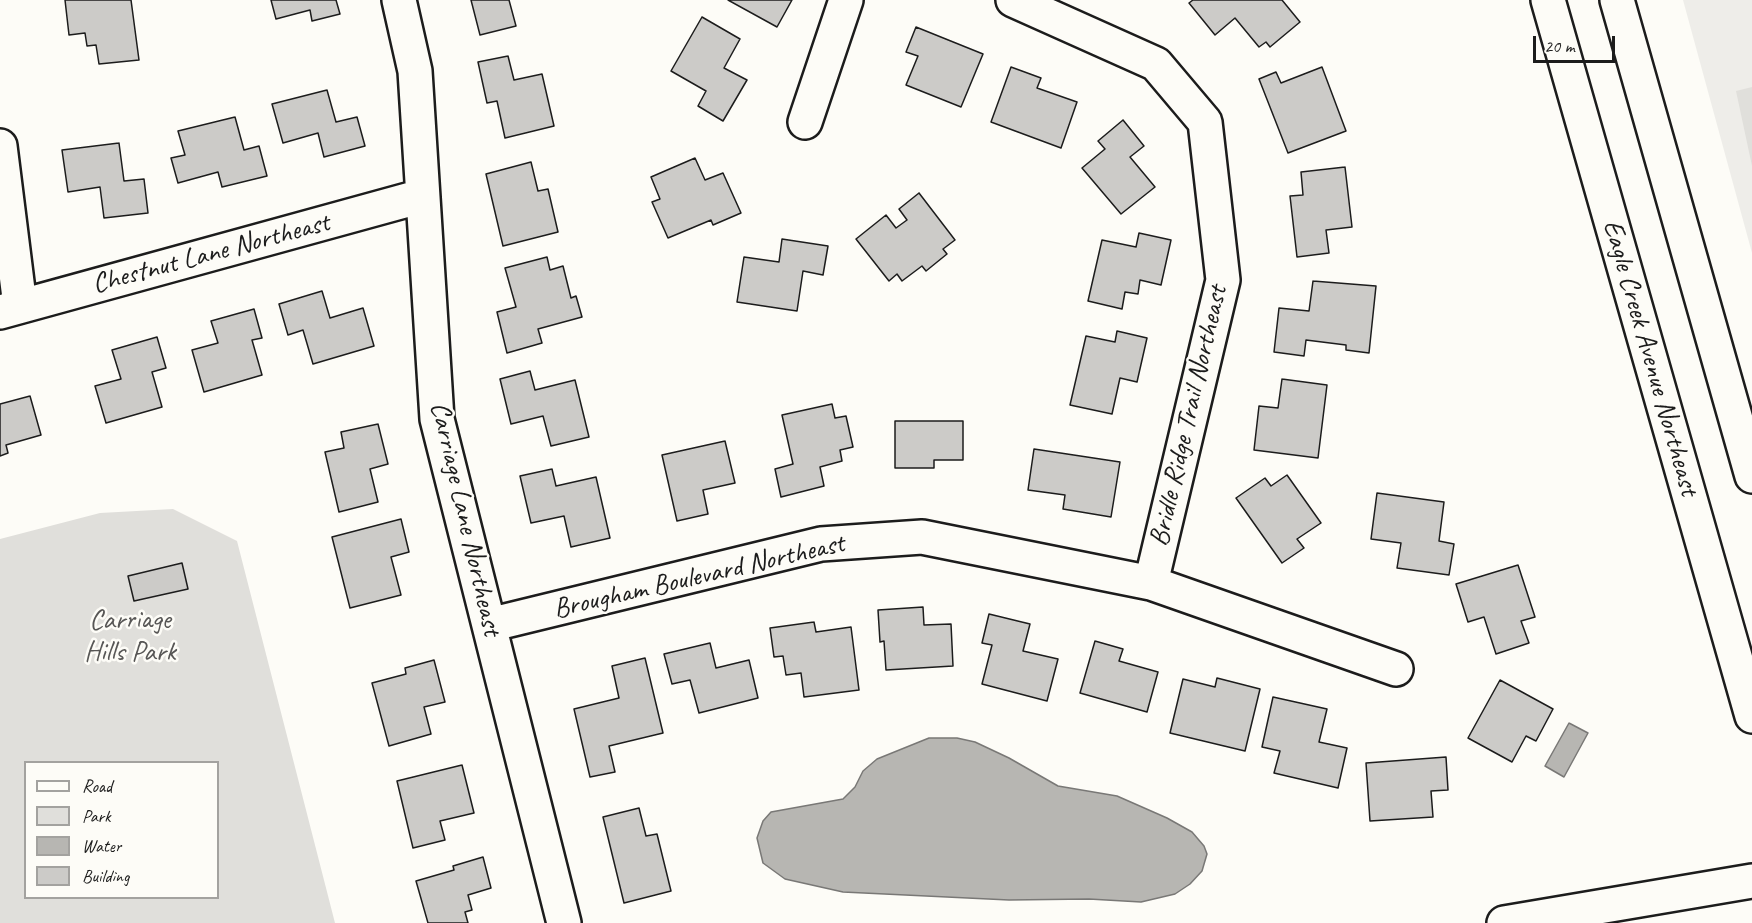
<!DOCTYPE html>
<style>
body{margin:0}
#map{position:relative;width:1752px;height:923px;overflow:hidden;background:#fdfcf7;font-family:Caveat,sans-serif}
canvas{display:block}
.legend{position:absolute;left:24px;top:761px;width:195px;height:138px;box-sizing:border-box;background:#fdfcf7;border:2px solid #a3a29f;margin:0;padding:8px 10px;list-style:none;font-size:18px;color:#1c1c1c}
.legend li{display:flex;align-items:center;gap:12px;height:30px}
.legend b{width:30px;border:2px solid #a3a29f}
.scale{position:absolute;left:1533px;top:36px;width:82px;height:27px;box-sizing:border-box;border:3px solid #1c1c1c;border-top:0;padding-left:8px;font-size:18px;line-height:21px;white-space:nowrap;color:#1c1c1c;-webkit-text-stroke:4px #fdfcf7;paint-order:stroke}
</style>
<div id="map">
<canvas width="1752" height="923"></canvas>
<ul class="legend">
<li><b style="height:8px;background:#fdfcf7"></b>Road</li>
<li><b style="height:16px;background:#e0dfdb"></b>Park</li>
<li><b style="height:16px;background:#b7b6b2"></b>Water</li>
<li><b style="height:16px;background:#cccbc8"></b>Building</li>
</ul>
<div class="scale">20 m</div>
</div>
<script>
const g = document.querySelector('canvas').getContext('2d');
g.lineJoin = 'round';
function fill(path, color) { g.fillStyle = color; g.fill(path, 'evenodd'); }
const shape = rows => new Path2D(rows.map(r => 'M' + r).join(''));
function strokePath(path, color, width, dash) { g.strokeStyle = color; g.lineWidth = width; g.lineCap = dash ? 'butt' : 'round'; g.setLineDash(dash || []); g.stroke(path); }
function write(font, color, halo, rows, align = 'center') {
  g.font = font + ' Caveat,sans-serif'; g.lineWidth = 5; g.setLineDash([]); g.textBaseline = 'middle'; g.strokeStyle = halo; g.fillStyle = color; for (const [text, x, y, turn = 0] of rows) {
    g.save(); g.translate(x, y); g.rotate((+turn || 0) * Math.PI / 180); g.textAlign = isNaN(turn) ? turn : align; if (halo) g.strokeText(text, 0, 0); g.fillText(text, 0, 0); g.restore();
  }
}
fill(shape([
 [1683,0,1752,0,1752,253]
]), '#eeede9');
fill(shape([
 [1752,87,1752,166,1736,91],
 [173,509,237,541,335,923,0,923,0,539,100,513],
 [26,762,218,762,218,898,26,898]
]), '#e0dfdb');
const water = shape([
 [1569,723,1588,733,1564,777,1545,766,1569,723],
 [929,738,957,738,975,742,1009,758,1058,786,1117,796,1167,818,1192,832,1204,846,1207,854,1202,871,1190,884,1175,894,1141,902,1089,899,1009,900,843,892,785,879,763,863,757,838,763,821,771,812,843,799,855,787,863,771,877,759,929,738]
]);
fill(water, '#b7b6b2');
strokePath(water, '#797876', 1.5);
const building = shape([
 [65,0,131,0,139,60,99,64,96,45,87,46,85,33,69,35,65,0],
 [271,0,336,0,340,14,312,21,310,10,276,19,271,0],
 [471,0,509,0,516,26,480,35,471,0],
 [728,0,792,0,777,27,728,0],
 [1193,0,1282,0,1300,22,1270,47,1266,42,1259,47,1235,18,1215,35,1189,3,1193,0],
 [702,17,740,39,724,68,747,80,723,121,698,106,706,91,671,71,702,17],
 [916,27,983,54,961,107,906,85,918,56,906,52,916,27],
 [508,56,514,80,542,74,554,126,505,138,497,101,487,103,478,62,508,56],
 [1011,67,1041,78,1037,88,1077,102,1061,148,991,122,1011,67],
 [1322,67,1346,131,1288,153,1259,79,1276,72,1281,83,1322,67],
 [327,90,336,122,357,117,365,146,324,157,318,133,283,143,272,104,327,90],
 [235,117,244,150,259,146,267,176,222,187,218,172,178,183,171,158,185,155,178,131,235,117],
 [1123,120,1144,146,1130,157,1155,187,1121,214,1082,168,1105,149,1098,141,1123,120],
 [119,143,124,181,144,179,148,213,104,218,100,187,68,192,62,150,119,143],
 [695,158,705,180,723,173,741,213,713,225,711,220,668,238,652,202,660,199,651,177,695,158],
 [531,162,538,191,548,189,558,232,503,246,486,174,531,162],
 [1345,167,1352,227,1326,230,1329,253,1297,257,1290,196,1303,195,1301,172,1345,167],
 [919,193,955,240,943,249,947,254,926,271,922,266,902,281,897,274,889,281,856,239,886,215,896,228,907,220,899,209,919,193],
 [1139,233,1171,240,1161,285,1140,280,1138,294,1125,292,1122,309,1088,301,1102,240,1136,247,1139,233],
 [782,239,828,246,823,275,803,271,797,311,737,302,744,257,779,262,782,239],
 [547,257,550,270,563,266,571,298,576,296,582,317,538,329,542,343,507,353,497,312,516,307,505,268,547,257],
 [1313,281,1376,286,1369,353,1346,350,1346,345,1306,340,1304,356,1274,352,1279,308,1309,311,1313,281],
 [322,291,330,318,363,308,374,346,313,364,303,330,288,335,279,304,322,291],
 [254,309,262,338,252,340,262,375,204,392,192,350,218,343,211,321,254,309],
 [1117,331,1147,338,1137,382,1120,378,1112,414,1070,405,1086,336,1115,342,1117,331],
 [157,337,166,368,152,372,162,407,106,423,95,386,121,379,112,350,157,337],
 [530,371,535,390,575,380,589,437,551,446,543,416,511,424,500,379,530,371],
 [1282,379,1327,385,1318,458,1254,450,1259,406,1278,408,1282,379],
 [30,396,41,435,6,445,8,453,0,456,0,404,30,396],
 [832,404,835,418,846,416,853,447,840,450,842,461,820,467,824,486,781,497,775,469,793,464,782,415,832,404],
 [895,421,963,421,963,460,934,460,934,468,895,468,895,421],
 [378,424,388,464,370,469,378,502,339,512,325,452,344,448,341,432,378,424],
 [725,441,735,483,703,490,708,514,677,521,662,455,725,441],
 [1034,449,1120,462,1111,517,1063,509,1065,495,1028,490,1034,449],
 [552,469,556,486,596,477,610,538,571,547,564,516,531,523,520,476,552,469],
 [1287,475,1321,523,1297,539,1304,548,1282,563,1236,498,1265,478,1271,486,1287,475],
 [1377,493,1444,502,1439,541,1454,544,1449,575,1397,568,1401,543,1371,539,1377,493],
 [401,519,409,552,391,557,401,595,350,608,332,537,401,519],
 [182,563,188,589,134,601,128,576,182,563],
 [1518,565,1535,617,1521,621,1529,643,1496,654,1484,617,1468,622,1456,584,1518,565],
 [923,607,924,625,951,624,953,666,886,670,884,641,880,642,878,610,923,607],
 [989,614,1030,624,1023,651,1058,659,1047,701,982,684,992,645,982,643,989,614],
 [814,622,816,632,851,627,859,690,804,697,801,673,786,675,783,656,774,657,770,628,814,622],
 [1095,641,1123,649,1119,661,1158,672,1147,712,1080,693,1095,641],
 [710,643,716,668,749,660,758,698,699,713,690,680,672,684,664,654,710,643],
 [645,658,663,733,609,746,615,772,590,777,574,709,619,698,612,666,645,658],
 [434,660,445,702,424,707,431,734,389,746,372,683,406,674,405,668,434,660],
 [1217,678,1260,689,1245,751,1170,733,1183,679,1215,687,1217,678],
 [1500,680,1553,709,1536,741,1526,736,1512,762,1468,738,1500,680],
 [1273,697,1327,709,1319,742,1347,748,1338,788,1274,773,1280,751,1262,747,1273,697],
 [1446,757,1448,790,1431,791,1433,817,1370,821,1366,763,1446,757],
 [462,765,474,813,440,821,445,840,413,848,397,781,462,765],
 [639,808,646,836,657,834,671,891,624,903,603,817,639,808],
 [483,857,491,888,468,895,472,910,465,912,468,923,428,923,416,881,454,870,453,866,483,857]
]);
fill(building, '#cccbc8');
strokePath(building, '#1c1c1c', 1.5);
const minor = shape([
 [399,0,415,71,437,419,564,923],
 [1013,0,1156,64,1205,122,1223,280,1151,583],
 [805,122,846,0],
 [0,146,20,306],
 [0,312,422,196],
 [489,625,821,544,922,537,1151,583,1396,669]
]);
const tertiary = shape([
 [1504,923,1752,881]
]);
const secondary = shape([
 [1548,0,1752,716],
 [1617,0,1752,476]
]);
strokePath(minor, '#1c1c1c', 38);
strokePath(tertiary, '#1c1c1c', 38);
strokePath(secondary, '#1c1c1c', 38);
strokePath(minor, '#fdfcf7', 33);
strokePath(tertiary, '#fdfcf7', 33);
strokePath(secondary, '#fdfcf7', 33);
write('28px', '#1c1c1c', '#fdfcf7', [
 ["Chestnut Lane Northeast",211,254,-15],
 ["Eagle Creek Avenue Northeast",1650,358,74],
 ["Bridle Ridge Trail Northeast",1189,416,-77],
 ["Carriage Lane Northeast",465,519,77],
 ["Brougham Boulevard Northeast",699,577,-13]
]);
write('28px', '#575655', '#fdfcf7', [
 ["Carriage",130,621],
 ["Hills Park",130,653]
]);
</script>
